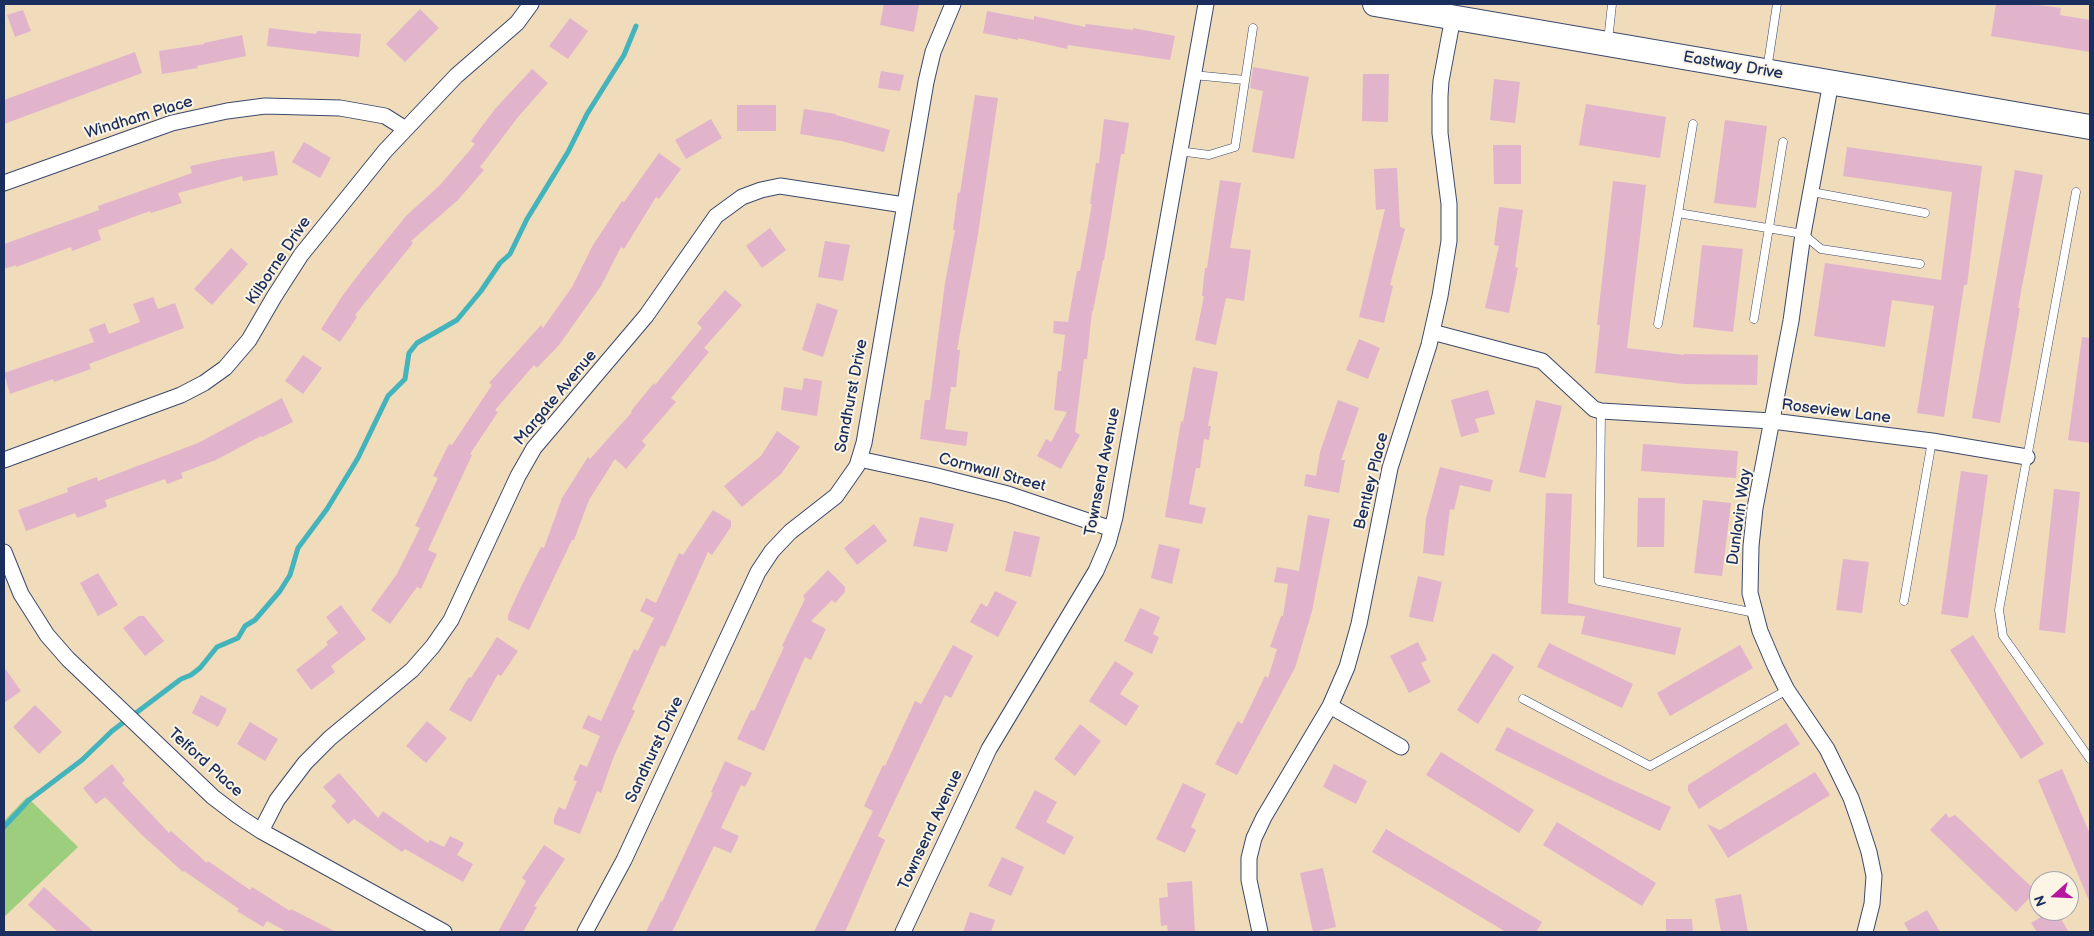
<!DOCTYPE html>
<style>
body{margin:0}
#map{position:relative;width:2094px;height:936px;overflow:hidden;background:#f0dbba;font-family:"Balsamiq Sans",sans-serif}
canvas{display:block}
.frame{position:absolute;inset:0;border:5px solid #1b2f5e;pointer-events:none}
.north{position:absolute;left:2029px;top:871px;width:50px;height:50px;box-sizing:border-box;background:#fcf5e5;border:1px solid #a2a6af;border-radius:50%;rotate:250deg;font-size:14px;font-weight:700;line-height:20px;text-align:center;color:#1b2f5e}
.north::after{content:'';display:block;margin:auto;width:18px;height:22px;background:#b5179e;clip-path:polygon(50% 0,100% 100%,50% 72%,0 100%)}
</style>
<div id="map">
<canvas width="2094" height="936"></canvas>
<div class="frame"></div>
<div class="north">N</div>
</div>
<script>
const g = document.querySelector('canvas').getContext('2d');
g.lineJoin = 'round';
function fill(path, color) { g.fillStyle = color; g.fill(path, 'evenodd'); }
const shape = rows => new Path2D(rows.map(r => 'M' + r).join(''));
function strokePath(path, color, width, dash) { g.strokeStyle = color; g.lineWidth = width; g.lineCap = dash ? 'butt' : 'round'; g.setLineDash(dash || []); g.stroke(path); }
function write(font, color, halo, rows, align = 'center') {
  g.font = font + ' "Balsamiq Sans",sans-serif'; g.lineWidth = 4; g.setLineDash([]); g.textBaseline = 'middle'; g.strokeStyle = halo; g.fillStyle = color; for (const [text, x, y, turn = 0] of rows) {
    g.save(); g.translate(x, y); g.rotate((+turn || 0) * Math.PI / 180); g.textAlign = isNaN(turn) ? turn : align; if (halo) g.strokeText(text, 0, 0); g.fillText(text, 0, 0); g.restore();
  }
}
fill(shape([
 [27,797,78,847,4,917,4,821]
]), '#9cce7d');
strokePath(shape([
 [4,827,29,800,82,760,112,731,181,679,191,675,200,668,217,647,238,638,245,626,255,620,280,591,290,575,298,548,327,509,358,458,388,396,405,379,409,353,417,343,457,320,481,291,500,263,510,254,527,219,568,152,587,114,624,55,636,26]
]), '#43b3bc', 5);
fill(shape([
 [884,4,919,4,914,32,880,25],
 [1996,4,2031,4,2061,8,2060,15,2090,20,2090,52,1991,36],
 [420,9,439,28,405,62,386,44],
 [23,10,31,31,15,37,7,15],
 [987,11,1034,20,1034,16,1085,27,1086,24,1133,30,1133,28,1175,36,1170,60,1068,45,1067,49,1018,38,1018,40,983,33],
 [570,18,588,31,568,59,549,46],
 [269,28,316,34,317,31,361,34,359,57,267,46],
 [242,35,246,56,197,66,198,68,162,74,159,51,204,44,204,43],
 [135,52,142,73,4,124,4,100],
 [1253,67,1309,77,1294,159,1252,152,1263,91,1250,88],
 [532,69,548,83,518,117,480,167,484,170,458,200,411,241,413,243,355,315,357,317,340,342,321,329,343,295,362,270,406,216,440,185,475,144,471,141,495,109],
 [881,71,904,75,900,91,878,88],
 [1363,74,1389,74,1388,122,1362,121],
 [1494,79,1520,82,1515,123,1490,120],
 [975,95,998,98,978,234,957,350,960,350,956,387,951,387,945,429,968,432,966,446,920,439,925,400,930,400,945,283,955,230,953,230,958,192,960,193],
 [1586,104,1666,117,1660,158,1579,145],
 [737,105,776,105,776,131,737,131],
 [804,109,836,114,836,115,890,130,884,152,841,141,800,134],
 [711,119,722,138,686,159,675,140],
 [1104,119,1129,123,1124,154,1121,154,1104,260,1103,260,1093,311,1092,311,1087,359,1084,359,1075,432,1080,435,1061,469,1037,456,1046,439,1051,442,1067,412,1054,410,1058,371,1061,371,1065,335,1053,333,1054,321,1068,322,1077,271,1080,271,1092,204,1090,204,1096,163,1099,163],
 [1725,120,1767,126,1756,208,1714,203],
 [304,142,331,158,320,178,292,162],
 [1493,145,1521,145,1521,184,1494,184],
 [1847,147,1982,166,1967,285,1964,285,1944,417,1917,413,1934,306,1892,300,1885,347,1814,336,1825,263,1941,280,1952,192,1843,176],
 [274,151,278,175,243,181,242,176,178,193,182,203,151,213,150,211,98,230,101,240,72,251,71,247,16,267,16,265,4,269,4,244,99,210,98,206,192,173,190,166,223,159],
 [659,153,681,169,659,199,656,197,624,249,621,247,601,286,559,345,537,368,534,365,495,410,498,412,470,454,472,455,428,550,437,554,421,589,417,587,390,624,371,610,397,574,420,528,415,526,438,478,433,476,449,444,452,445,492,385,489,383,541,325,543,328,572,287,593,245,622,201,624,202],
 [1397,168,1400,227,1405,229,1390,285,1393,286,1384,323,1359,317,1385,209,1376,210,1374,169],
 [2015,170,2043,175,2018,308,2020,308,2000,423,1972,418],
 [1220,180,1241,183,1230,248,1251,250,1244,301,1226,298,1216,345,1195,340,1204,296,1202,296,1205,268,1207,268],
 [1613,181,1646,185,1627,348,1684,355,1684,354,1758,355,1757,385,1684,384,1595,373,1600,325,1597,325],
 [1499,207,1523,210,1515,267,1518,268,1509,313,1485,308,1499,246,1494,245],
 [770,228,786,250,762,268,746,246],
 [825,241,850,245,843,281,818,277],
 [1702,245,1743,249,1733,332,1693,327],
 [231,248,248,264,212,305,194,289],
 [725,290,742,305,704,348,709,352,671,398,676,402,642,441,646,445,626,469,615,459,589,500,574,540,572,540,529,630,508,620,508,615,520,589,541,547,544,548,562,498,588,457,590,459,632,412,631,411,654,383,655,385,702,328,697,323],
 [153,297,158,309,175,303,184,328,89,364,91,369,54,382,53,379,10,394,4,373,94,342,89,329,105,323,109,334,140,322,133,304],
 [817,303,838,310,823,357,802,350],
 [2082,337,2090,338,2090,443,2068,440],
 [1359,339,1380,348,1368,379,1346,370],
 [303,355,322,368,303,394,285,381],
 [1193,367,1218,372,1208,426,1211,426,1209,440,1204,439,1200,468,1196,468,1189,504,1206,508,1202,524,1165,517,1181,421,1183,422],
 [804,378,822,381,817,416,781,410,784,387,802,390],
 [1488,390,1495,414,1475,419,1479,432,1461,437,1451,400],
 [282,398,293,422,262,437,261,436,216,460,181,473,183,478,167,484,165,479,105,500,107,507,77,518,75,513,26,531,18,510,68,492,67,488,97,477,98,481,198,443],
 [1338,400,1359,408,1341,460,1345,460,1339,493,1304,486,1306,474,1316,476,1320,452],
 [1536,400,1562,406,1545,478,1519,472],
 [777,431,800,447,781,474,742,507,724,486,761,456],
 [1643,444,1738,451,1736,478,1641,471],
 [1440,467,1493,480,1490,492,1460,485,1454,510,1450,509,1444,556,1423,553,1426,518],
 [1961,471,1988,475,1968,618,1941,614],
 [2054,489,2080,492,2065,633,2039,630],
 [1546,493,1572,494,1568,603,1681,628,1675,655,1581,634,1585,616,1541,614],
 [1638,498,1665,498,1664,547,1637,547],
 [1703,500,1731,503,1722,576,1694,573],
 [713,510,731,521,731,527,712,555,708,552,665,647,661,645,632,709,635,711,614,756,601,793,597,791,580,834,554,824,554,818,559,807,565,810,577,781,573,780,580,764,587,767,600,736,582,728,588,715,601,721,634,649,638,651,654,618,640,611,646,598,656,603,679,553,683,555],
 [1308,515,1330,519,1312,611,1295,668,1237,775,1215,764,1238,721,1242,724,1265,676,1268,678,1277,649,1270,647,1281,616,1283,616,1288,584,1274,582,1277,567,1299,571],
 [920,517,954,524,947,552,913,546],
 [874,524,887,541,857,565,844,548],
 [1014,531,1040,537,1031,577,1005,571],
 [1159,544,1180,549,1172,584,1151,578],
 [1843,559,1869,562,1862,613,1836,610],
 [828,570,845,587,845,592,835,603,832,600,811,621,826,629,811,660,805,657,764,751,737,739,751,710,754,711,784,647,782,646,805,599,803,596],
 [98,573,118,605,98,616,80,583],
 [1418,576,1442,582,1433,622,1409,617],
 [995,591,1017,602,998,637,970,622,981,603,987,607],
 [341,605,366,639,331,666,335,672,311,690,296,670,328,645,326,642,338,633,326,617],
 [1140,608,1160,617,1153,634,1159,637,1152,654,1124,641],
 [139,616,144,616,164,641,145,656,123,628],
 [1973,635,2044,744,2021,759,1950,650],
 [497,637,518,651,501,676,498,674,471,722,449,710,469,677,471,678],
 [1418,642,1427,660,1421,663,1431,682,1409,693,1390,656],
 [1549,643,1633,684,1622,708,1537,667],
 [953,645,973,656,951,698,945,695,878,836,885,840,845,932,814,932,873,811,864,806,883,765,885,766,915,701,921,704],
 [1740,645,1753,668,1670,716,1657,693],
 [1493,653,1514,667,1478,724,1457,710],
 [1115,661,1134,673,1120,694,1139,706,1126,726,1089,701],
 [4,667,21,691,4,703],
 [201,695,227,709,218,727,192,713],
 [35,705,62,732,39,754,13,727],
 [427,721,447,738,426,763,406,746],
 [250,722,278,739,265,761,237,744],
 [1786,723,1800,744,1699,809,1688,791,1688,785],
 [1080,724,1101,741,1075,776,1054,759],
 [1507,727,1607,778,1671,807,1660,831,1495,750],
 [1441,752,1534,810,1519,833,1426,775],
 [725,761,752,773,745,787,741,785,721,828,739,836,731,853,714,846,672,932,646,932,661,901,662,902,713,793,711,792],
 [112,764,125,780,122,783,169,833,171,831,207,863,208,861,250,890,252,887,290,911,291,909,336,932,287,932,267,921,263,927,237,911,239,909,184,871,183,872,142,835,105,797,96,804,83,788],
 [1334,764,1367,781,1356,804,1323,787],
 [2062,769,2090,834,2090,903,2038,780],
 [1815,772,1830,795,1728,858,1707,824,1720,830],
 [339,773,378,818,383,811,428,843,430,840,444,847,450,836,464,843,457,855,473,864,463,882,405,849,402,852,354,819,348,824,331,806,336,801,323,787],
 [1183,783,1206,794,1191,827,1196,830,1185,853,1156,839],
 [1035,790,1057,802,1046,822,1074,837,1064,855,1015,828],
 [1946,813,1949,818,1955,815,2036,891,2016,912,1930,830],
 [1557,822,1656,883,1642,906,1543,845],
 [1386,829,1542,922,1536,932,1506,932,1372,852],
 [544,845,565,859,534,906,537,907,523,932,498,932,526,881,522,878],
 [1002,857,1024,867,1011,896,988,886],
 [1323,868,1336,927,1313,932,1300,873],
 [1192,881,1195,932,1168,932,1167,925,1161,926,1159,898,1168,897,1167,883],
 [44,887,94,932,58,932,28,905],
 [1741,894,1748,932,1721,932,1715,899],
 [1927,910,1940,932,1909,932,1904,923],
 [2051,911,2056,911,2069,932,2037,932,2031,923],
 [970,912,995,920,991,932,963,932],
 [1666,919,1692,919,1693,932,1666,932]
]), '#e2b4cc');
const service = shape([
 [1608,41,1612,4],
 [1767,70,1777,4],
 [1193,75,1245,80],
 [1179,151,1209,155,1235,147,1253,28],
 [1812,192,1925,213],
 [2076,192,1999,610,2003,636,2090,759],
 [1678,213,1693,124],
 [1754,319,1783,142],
 [1658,324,1678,213,1803,234,1821,249,1920,264],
 [1601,411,1599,581,1755,613],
 [1904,601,1932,441],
 [1523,699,1650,766,1787,690]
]);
const minor = shape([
 [1831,82,1803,234,1791,321,1755,508,1751,546,1750,593,1760,631,1775,666,1787,690,1827,749,1851,798,1859,821,1869,852,1874,876,1872,904,1865,932],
 [4,183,172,123,227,111,265,106,340,108,385,116,404,128],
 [1432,332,1542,361,1594,409,1601,411,1772,421,1932,441,2027,457],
 [859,459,933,475,1008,494,1112,529],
 [4,460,181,395,204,383,225,368,249,340,274,297,301,255,385,151,456,76,517,23,531,4],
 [4,552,21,594,47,635,68,659,213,797,238,816,261,831,444,932],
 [1330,706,1401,747],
 [261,831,277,800,305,763,330,738,412,670,433,646,451,620,518,476,534,448,646,316,716,216,742,197,761,190,780,186,904,205],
 [585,932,624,860,758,572,772,551,790,532,836,496,857,466,864,443,926,82,933,52,953,4],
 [903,932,989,749,1096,571,1108,543,1115,517,1206,4],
 [1260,932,1249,880,1249,858,1254,838,1264,817,1330,706,1347,667,1359,624,1390,468,1429,345,1440,296,1449,241,1449,204,1440,133,1440,96,1441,81,1453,17]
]);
const primary = shape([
 [1375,4,2090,127]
]);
strokePath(service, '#3b496c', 9);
strokePath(minor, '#3b496c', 17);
strokePath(primary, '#3b496c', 26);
strokePath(service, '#fff', 8);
strokePath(minor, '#fff', 15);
strokePath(primary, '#fff', 24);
write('16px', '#1b2f5e', '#fcf5e5', [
 ["Eastway Drive",1733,66,10],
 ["Windham Place",139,118,-17],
 ["Kilborne Drive",279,261,-56],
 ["Sandhurst Drive",852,396,-79],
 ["Margate Avenue",556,398,-50],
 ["Roseview Lane",1836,412,7],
 ["Townsend Avenue",1103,472,-79],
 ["Cornwall Street",992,473,15],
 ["Bentley Place",1372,481,-76],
 ["Dunlavin Way",1740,517,-82],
 ["Sandhurst Drive",655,750,-65],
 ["Telford Place",205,763,42],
 ["Townsend Avenue",931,830,-65]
]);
</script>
